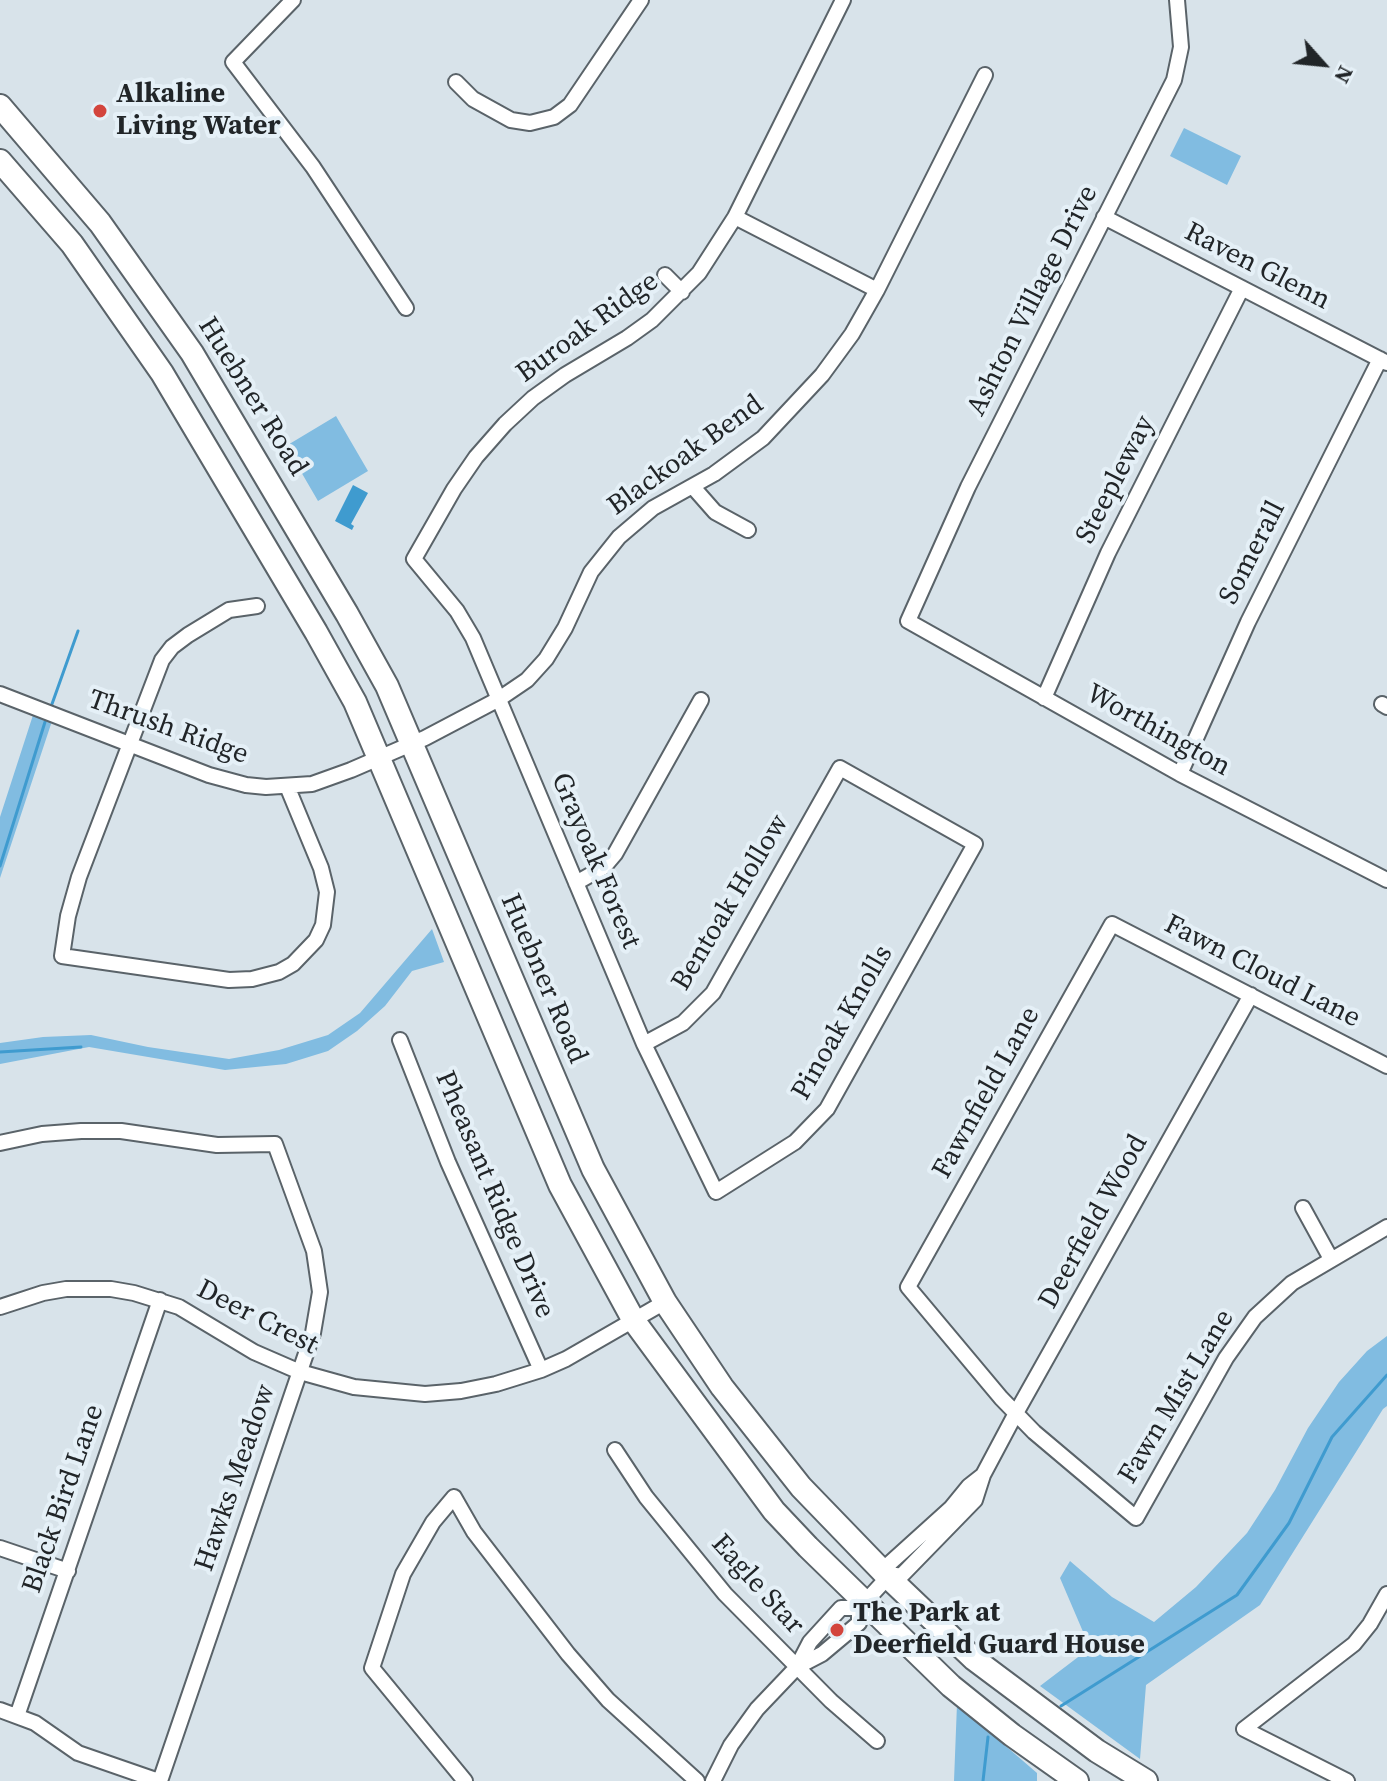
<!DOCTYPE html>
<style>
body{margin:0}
#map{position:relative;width:1387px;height:1781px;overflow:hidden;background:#d8e3ea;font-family:"Source Serif 4",serif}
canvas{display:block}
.north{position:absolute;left:1283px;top:24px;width:80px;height:80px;-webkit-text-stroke:6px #e5f0f7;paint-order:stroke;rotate:117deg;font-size:22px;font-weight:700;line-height:32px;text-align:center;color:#212528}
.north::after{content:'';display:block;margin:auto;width:28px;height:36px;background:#212528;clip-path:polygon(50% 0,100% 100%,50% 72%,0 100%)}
</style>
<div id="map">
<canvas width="1387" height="1781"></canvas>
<div class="north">N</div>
</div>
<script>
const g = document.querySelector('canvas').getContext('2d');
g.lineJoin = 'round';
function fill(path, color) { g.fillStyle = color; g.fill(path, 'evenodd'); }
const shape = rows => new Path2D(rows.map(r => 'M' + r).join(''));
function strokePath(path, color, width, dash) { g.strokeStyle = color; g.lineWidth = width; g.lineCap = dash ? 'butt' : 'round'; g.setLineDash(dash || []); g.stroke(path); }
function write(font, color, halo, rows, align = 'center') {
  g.font = font + ' "Source Serif 4",serif'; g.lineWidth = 8; g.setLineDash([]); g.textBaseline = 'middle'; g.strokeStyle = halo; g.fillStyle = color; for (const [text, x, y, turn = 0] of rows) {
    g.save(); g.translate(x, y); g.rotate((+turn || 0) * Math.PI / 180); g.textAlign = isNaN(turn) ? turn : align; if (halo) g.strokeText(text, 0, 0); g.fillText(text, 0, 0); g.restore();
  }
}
fill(shape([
 [1184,128,1241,156,1227,185,1170,156],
 [336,416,368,471,318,501,286,446],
 [34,712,53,718,0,878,0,817],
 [432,929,444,962,412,971,385,1006,357,1031,328,1051,286,1064,225,1070,89,1047,0,1064,0,1043,43,1037,91,1035,148,1047,229,1059,279,1050,328,1035,360,1013],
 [1387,1336,1387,1406,1383,1409,1260,1605,1146,1685,1140,1759,1040,1686,1090,1648,1060,1578,1070,1561,1112,1597,1154,1622,1196,1587,1247,1533,1275,1490,1308,1428,1339,1382,1367,1351],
 [957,1704,1037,1773,1037,1781,954,1781]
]), '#81bce1');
fill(shape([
 [353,485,368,493,351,524,354,526,352,530,335,521]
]), '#3f9bcf');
strokePath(shape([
 [52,704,78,631],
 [0,866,45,722],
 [0,1052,81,1047],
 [1061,1706,1237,1595,1289,1523,1332,1437,1387,1375],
 [983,1781,988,1737]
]), '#3f9bcf', 3);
const minor = shape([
 [293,0,233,62,313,167,406,308],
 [1177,0,1181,47,1174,80,968,487,908,621,1180,774,1387,880],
 [456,82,473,99,511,120,530,123,554,117,570,105,641,0],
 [735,217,877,290],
 [1104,217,1387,363],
 [665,275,682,292],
 [693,487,715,512,748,530],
 [257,606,229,610,188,635,172,647,162,660,79,877,68,916,62,956,229,980,252,979,279,972,293,964,316,940,323,925,327,892,321,868,287,786],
 [0,694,209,775,246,785,266,787,312,784,351,770,425,738,499,699,527,680,546,659,565,628,591,572,619,537,653,508,714,474,763,438,822,375,852,334,877,290,985,75],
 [1044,698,1108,553,1242,288],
 [1382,704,1387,707],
 [1180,774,1248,622,1380,359],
 [576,883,604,867,615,854,701,700],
 [400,1040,448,1162,541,1370],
 [644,1044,683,1023,713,993,840,768,975,844,827,1109,795,1142,716,1192,644,1044,473,638,457,611,414,559,454,489,476,457,505,424,533,398,565,375,627,338,652,320,699,273,735,217,843,0],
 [1387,1066,1112,924,908,1287,1001,1398,1034,1432,1136,1518,1226,1358,1255,1317,1292,1283,1387,1227],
 [0,1143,42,1134,81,1131,121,1131,217,1145,275,1144,314,1251,320,1292,313,1333,160,1781],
 [1303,1208,1331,1259],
 [0,1307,43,1293,66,1289,111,1289,134,1293,179,1307,254,1352,300,1372,354,1387,425,1394,461,1391,496,1384,541,1370,566,1359,665,1302],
 [615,1450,646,1497,725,1594,831,1701,877,1741],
 [0,1548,68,1571],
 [890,1574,901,1576,975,1500,983,1475,1016,1413,1251,995],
 [797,1667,822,1654,859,1623,859,1608],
 [0,1710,35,1723,78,1753,159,1781],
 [17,1716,160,1300],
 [465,1781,372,1668,403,1574,433,1522,454,1497,474,1532,568,1654,608,1700,697,1781],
 [713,1781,731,1745,757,1709,797,1667,810,1642,841,1608,859,1608,864,1603,888,1577,889,1564,951,1508,969,1486,983,1475],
 [1347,1781,1244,1729,1354,1644,1370,1624,1387,1594]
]);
const primary = shape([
 [0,106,100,223,192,353,347,614,387,686,593,1169,665,1302,722,1387,801,1487,888,1577,974,1659,1097,1751,1146,1781],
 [0,161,72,244,162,373,316,632,355,702,560,1185,634,1321,774,1511,808,1547,951,1686,1012,1735,1077,1781]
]);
strokePath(minor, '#5a6369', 18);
strokePath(primary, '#5a6369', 26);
strokePath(minor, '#fff', 14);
strokePath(primary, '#fff', 22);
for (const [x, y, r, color] of [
 [100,111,8,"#d3453d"],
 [837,1630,8,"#d3453d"]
]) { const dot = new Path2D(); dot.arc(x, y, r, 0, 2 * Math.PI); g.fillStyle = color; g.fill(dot); strokePath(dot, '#e5f0f7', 3); }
write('bold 28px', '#212528', '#e5f0f7', [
 ["Alkaline",116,95],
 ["Living Water",116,127],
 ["The Park at",853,1614],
 ["Deerfield Guard House",853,1646]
], 'left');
write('28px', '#212528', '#e5f0f7', [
 ["Raven Glenn",1257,267,27],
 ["Ashton Village Drive",1033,301,-63],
 ["Buroak Ridge",588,328,-36],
 ["Huebner Road",252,397,58],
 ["Blackoak Bend",686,456,-36],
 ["Steepleway",1116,480,-63],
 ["Somerall",1253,553,-63],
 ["Thrush Ridge",168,728,20],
 ["Worthington",1158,731,29],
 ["Grayoak Forest",595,861,67],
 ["Bentoak Hollow",731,903,-59],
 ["Fawn Cloud Lane",1262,972,27],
 ["Huebner Road",543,979,67],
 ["Pinoak Knolls",843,1023,-60],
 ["Fawnfield Lane",987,1093,-61],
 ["Pheasant Ridge Drive",494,1195,67],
 ["Deerfield Wood",1094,1222,-61],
 ["Deer Crest",257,1318,27],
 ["Fawn Mist Lane",1177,1397,-59],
 ["Hawks Meadow",236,1478,-71],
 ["Black Bird Lane",64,1499,-71],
 ["Eagle Star",757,1585,48]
]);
</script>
